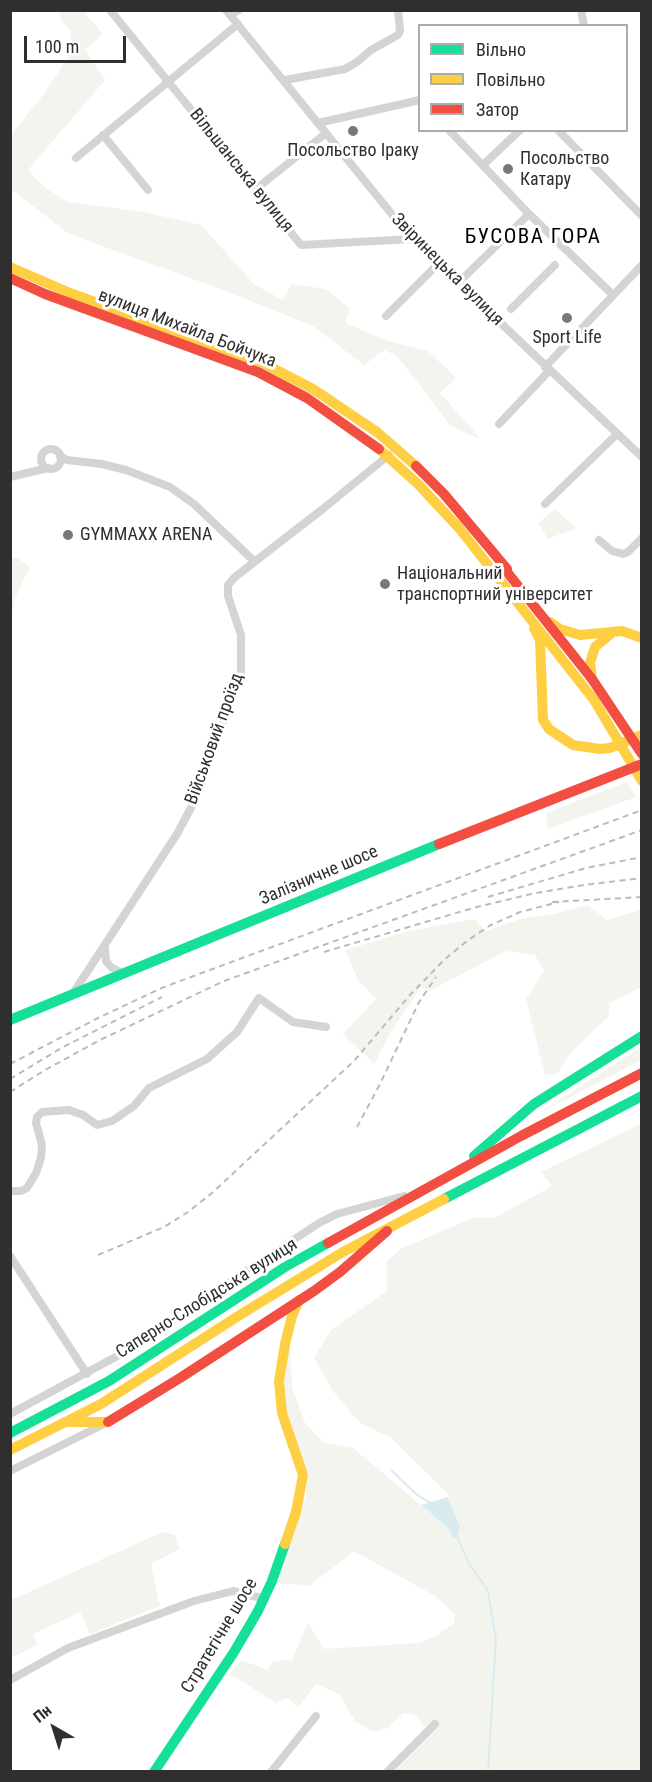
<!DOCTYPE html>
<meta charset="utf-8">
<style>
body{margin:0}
#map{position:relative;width:652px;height:1782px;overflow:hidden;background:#fff;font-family:"Roboto Condensed",sans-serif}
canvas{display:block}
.frame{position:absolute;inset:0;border:12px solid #2f2f2f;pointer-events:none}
.legend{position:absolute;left:418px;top:24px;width:210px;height:108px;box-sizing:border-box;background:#fff;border:2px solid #acacac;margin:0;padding:8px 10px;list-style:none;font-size:18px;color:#2f2f2f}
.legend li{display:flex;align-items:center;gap:12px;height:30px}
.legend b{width:30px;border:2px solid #acacac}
.north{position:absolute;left:24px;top:1698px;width:60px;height:60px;-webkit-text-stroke:4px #fff;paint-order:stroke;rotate:321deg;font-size:16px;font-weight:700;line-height:24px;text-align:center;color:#2f2f2f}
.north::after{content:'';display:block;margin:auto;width:21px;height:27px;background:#2f2f2f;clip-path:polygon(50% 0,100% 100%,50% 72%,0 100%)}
.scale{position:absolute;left:24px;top:36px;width:102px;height:27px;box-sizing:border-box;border:3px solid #2f2f2f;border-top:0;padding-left:8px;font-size:18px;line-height:21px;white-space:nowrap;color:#2f2f2f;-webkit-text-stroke:4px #fff;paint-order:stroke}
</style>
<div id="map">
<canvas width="652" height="1782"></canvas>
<div class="frame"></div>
<ul class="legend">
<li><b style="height:8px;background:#16e098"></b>Вільно</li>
<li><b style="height:8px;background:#ffcf43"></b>Повільно</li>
<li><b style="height:8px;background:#f24e42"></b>Затор</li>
</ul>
<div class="north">Пн</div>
<div class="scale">100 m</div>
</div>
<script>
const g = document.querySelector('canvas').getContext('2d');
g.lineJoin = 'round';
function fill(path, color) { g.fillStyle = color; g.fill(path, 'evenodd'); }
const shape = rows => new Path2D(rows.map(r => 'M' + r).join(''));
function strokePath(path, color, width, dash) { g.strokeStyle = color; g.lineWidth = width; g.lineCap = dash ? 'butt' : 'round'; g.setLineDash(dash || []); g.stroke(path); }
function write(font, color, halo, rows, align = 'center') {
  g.font = font + ' "Roboto Condensed",sans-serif'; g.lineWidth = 6; g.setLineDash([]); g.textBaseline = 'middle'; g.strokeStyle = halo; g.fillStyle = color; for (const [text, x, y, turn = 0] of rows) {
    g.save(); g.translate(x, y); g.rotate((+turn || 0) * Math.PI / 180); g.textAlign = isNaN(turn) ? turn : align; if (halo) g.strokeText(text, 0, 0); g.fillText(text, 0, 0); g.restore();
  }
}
fill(shape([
 [59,11,83,11,103,34,85,50,105,80,28,170,44,187,68,202,144,212,201,225,255,285,283,300,291,284,326,289,350,309,345,323,385,340,428,351,456,378,440,393,480,438,467,434,450,425,397,356,384,350,364,365,313,326,226,291,69,234,11,189,11,135,44,94,72,51,70,31,60,19],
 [555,509,576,528,548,539,538,523],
 [16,557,30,567,14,600,12,616,11,616,11,559],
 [627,782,636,797,548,829,546,813],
 [588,905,607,920,641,910,641,987,610,1003,608,1017,571,1052,557,1074,545,1075,526,999,544,971,535,955,506,951,429,991,421,987,389,1035,374,1064,343,1034,376,999,358,980,345,950,409,931,474,919,486,931,523,918,554,914],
 [641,1047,641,1060,536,1115],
 [641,1124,641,1771,395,1771,431,1732,413,1714,403,1713,387,1728,373,1732,355,1721,339,1694,316,1684,298,1708,288,1698,279,1701,278,1704,230,1674,241,1660,268,1670,273,1661,292,1660,308,1623,324,1649,419,1643,435,1637,454,1623,455,1615,435,1596,354,1551,309,1586,278,1583,306,1495,307,1472,285,1407,284,1375,290,1344,292,1387,305,1423,324,1443,353,1448,448,1528,453,1537,460,1526,447,1493,390,1437,360,1423,333,1391,314,1358,331,1330,387,1291,387,1261,402,1248,476,1217,494,1218,552,1186,541,1172],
 [163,1532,175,1535,179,1549,151,1564,160,1606,90,1634,80,1612,33,1634,37,1645,11,1658,11,1600]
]), '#f2f4ed');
fill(shape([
 [448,1497,460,1526,457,1538,453,1538,448,1528,421,1505]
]), '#d9ebee');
strokePath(shape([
 [391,1470,416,1494,430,1503],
 [456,1535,469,1563,488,1591,496,1639,488,1772]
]), '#d9ebee', 2);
strokePath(shape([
 [110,10,301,245,412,239],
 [226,10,412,239,642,457],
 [581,10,584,26],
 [230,15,239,10],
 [285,80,345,69,357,62,371,50,398,35,400,31,398,10],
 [318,123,420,100],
 [449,130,529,214,613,295],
 [558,130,642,216],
 [103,135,148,190],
 [76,158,238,24],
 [483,165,520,130],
 [256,189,326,133],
 [458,283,529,214],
 [511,309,555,265],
 [386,316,438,264],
 [545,367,642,265],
 [499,424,549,371],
 '41 459a10 10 0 1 1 20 0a10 10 0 1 1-20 0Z',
 [60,456,67,460,102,464,126,470,170,487,194,504,254,561],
 [10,477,48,468],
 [545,504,617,434],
 [599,540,612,551,623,554,628,552,642,538],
 [105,948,106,961,111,967,123,974],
 [72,995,177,834,194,802,203,778,241,672,241,635,228,596,228,585,235,577,324,508,389,455],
 [10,1191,21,1191,27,1188,36,1173,41,1158,42,1145,36,1123,37,1117,42,1112,69,1110,83,1115,97,1125,112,1121,134,1106,149,1088,207,1059,237,1032,259,998,293,1022,326,1027],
 [10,1256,87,1374],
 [10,1414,121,1354,319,1223,337,1214,404,1196],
 [10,1471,104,1424],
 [10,1680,68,1648,194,1601,233,1591,265,1599],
 [271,1772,316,1716],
 [387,1772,435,1724]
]), '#d4d4d4', 8);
strokePath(shape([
 [10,1020,439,844],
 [474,1156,534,1104,642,1036],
 [444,1199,642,1096],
 [10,1433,109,1381,285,1267,328,1243],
 [154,1772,234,1652,258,1611,272,1581,285,1544]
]), '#16e098', 10);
strokePath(shape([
 [10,267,70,293,263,363,313,389,377,432,416,466],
 [379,449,418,484,459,528,594,700,642,781],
 [550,622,560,629,580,635,622,631,642,638],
 [534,628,540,640,543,720,549,729,573,745,600,749,610,748,642,735],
 [592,679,590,663,595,647,613,632],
 [68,1422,108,1422],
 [10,1450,101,1404,243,1313,343,1252,444,1199],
 [285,1544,296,1512,303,1475,282,1413,279,1381,285,1344,292,1316,299,1300]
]), '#ffcf43', 10);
strokePath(shape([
 [10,278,45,294,258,372,307,398,379,449],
 [416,466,444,494,507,569,507,572,592,679,642,754],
 [439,844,642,764],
 [328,1243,521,1136,642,1073],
 [108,1422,180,1378,314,1291,340,1272,387,1231]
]), '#f24e42', 10);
strokePath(shape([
 [488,897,586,868,642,857],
 [552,902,642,897],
 [324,952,473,908,531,894,584,885,642,878],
 [10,1064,98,1018,164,987,642,810],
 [10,1079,63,1047,162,997],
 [10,1092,45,1070,100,1040,224,981,642,830],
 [357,1127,380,1084,419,1002,436,977],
 [98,1255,164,1227,188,1212,212,1193,354,1061,410,995,445,959,467,941,489,926,520,912,559,902]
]), '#bbb', 2, [6, 4.5]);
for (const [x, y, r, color] of [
 [353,131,6,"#787878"],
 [508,169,6,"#787878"],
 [567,318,6,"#787878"],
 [68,535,6,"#787878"],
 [385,584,6,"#787878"]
]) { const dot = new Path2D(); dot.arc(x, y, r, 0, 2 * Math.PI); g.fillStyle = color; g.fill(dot); strokePath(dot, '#fff', 2); }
write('18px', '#2f2f2f', '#fff', [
 ["Посольство Іраку",353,151,"center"],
 ["Посольство",520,159],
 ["Катару",520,180],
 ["Sport Life",567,338,"center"],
 ["GYMMAXX ARENA",80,535],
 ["Національний",397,574],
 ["транспортний університет",397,595]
], 'left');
write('18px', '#2f2f2f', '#fff', [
 ["Вільшанська вулиця",241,171,51],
 ["Звіринецька вулиця",447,270,45],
 ["вулиця Михайла Бойчука",187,329,21],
 ["Військовий проїзд",215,739,-70],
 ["Залізничне шосе",319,876,-23],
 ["Саперно-Слобідська вулиця",207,1299,-32],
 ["Стратегічне шосе",220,1636,-59]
]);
g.letterSpacing = '1.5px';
write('21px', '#000', '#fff', [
 ["БУСОВА ГОРА",533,238]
]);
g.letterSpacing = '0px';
</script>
